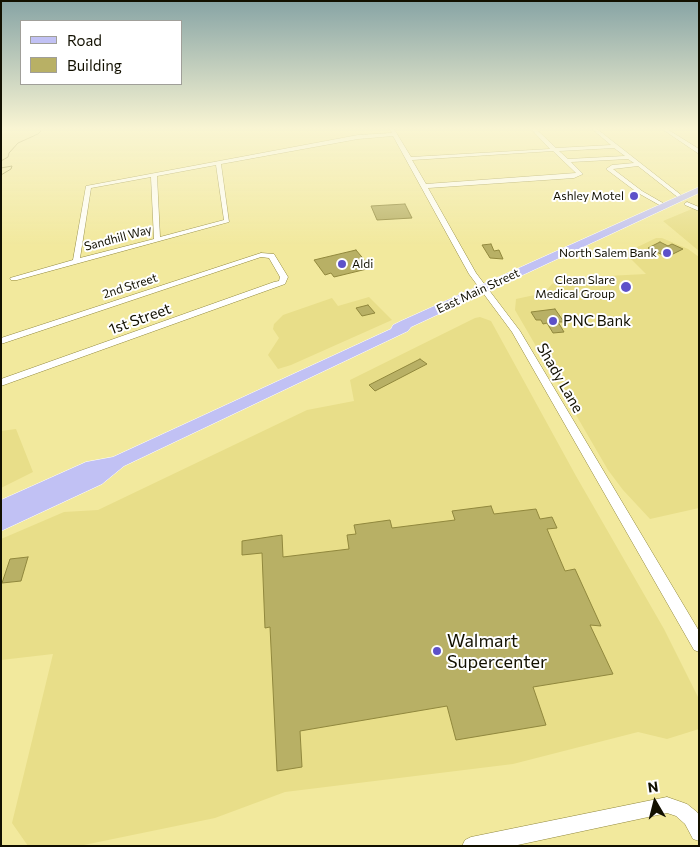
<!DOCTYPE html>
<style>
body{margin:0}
#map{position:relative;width:700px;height:847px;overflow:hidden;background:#f2e99d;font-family:Commissioner,sans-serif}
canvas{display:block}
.frame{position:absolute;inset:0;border:2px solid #121000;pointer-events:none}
.legend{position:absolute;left:20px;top:20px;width:162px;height:65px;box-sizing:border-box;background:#fff;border:1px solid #a09f99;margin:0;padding:6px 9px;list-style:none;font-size:15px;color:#121000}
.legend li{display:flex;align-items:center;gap:10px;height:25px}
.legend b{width:25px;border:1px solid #a09f99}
.north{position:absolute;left:630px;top:777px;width:50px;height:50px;-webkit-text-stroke:4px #fff;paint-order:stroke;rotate:352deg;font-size:14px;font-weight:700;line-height:20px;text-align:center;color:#121000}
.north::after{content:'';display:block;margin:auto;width:18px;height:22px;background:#121000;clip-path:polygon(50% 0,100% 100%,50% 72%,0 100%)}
</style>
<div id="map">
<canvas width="700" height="847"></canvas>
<div class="frame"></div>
<ul class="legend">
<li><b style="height:6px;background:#c1c1f4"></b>Road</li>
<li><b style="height:14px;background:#b8b065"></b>Building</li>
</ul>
<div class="north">N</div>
</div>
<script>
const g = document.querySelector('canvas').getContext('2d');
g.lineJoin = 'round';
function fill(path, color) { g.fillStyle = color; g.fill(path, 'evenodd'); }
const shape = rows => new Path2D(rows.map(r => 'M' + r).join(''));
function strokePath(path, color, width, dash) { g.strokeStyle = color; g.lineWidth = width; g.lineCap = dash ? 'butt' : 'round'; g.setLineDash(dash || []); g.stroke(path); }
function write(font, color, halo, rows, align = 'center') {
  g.font = font + ' Commissioner,sans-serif'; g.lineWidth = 4; g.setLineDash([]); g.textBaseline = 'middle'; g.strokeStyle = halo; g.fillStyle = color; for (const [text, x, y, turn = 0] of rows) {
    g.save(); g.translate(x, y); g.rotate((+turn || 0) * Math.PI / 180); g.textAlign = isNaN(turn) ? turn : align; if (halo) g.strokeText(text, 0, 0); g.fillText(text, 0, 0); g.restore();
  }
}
fill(shape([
 [699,206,699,251,663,221],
 [656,238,662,238,688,249,699,257,699,508,650,519,623,490,608,470,515,310,516,299,544,293,552,284,567,278,646,274,625,253],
 [369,297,392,320,291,365,278,369,268,355,279,338,273,329,274,324,283,315,332,298,338,306],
 [480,317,491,321,576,476,664,629,699,699,699,729,667,739,638,732,513,764,285,792,215,818,79,846,28,846,12,823,53,654,1,660,1,539,64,512,98,510,307,410,354,401,350,380,475,318],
 [16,429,33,472,1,488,1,431]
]), '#e8de89');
strokePath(shape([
 [1,161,8,157,9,153,18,143,38,134,41,131,40,129],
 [1,168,12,166,11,169,1,175]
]), '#968d40', 1);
const building = shape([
 [405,204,412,218,377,220,371,206,405,204],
 [660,242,668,246,672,244,683,249,667,257,648,248,660,242],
 [491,244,494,251,499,250,503,259,490,258,482,245,491,244],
 [356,250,371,268,334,277,331,273,325,275,314,260,356,250],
 [368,305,375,313,362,316,356,308,368,305],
 [555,309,564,322,558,322,564,332,553,333,547,323,543,324,541,320,536,320,531,312,555,309],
 [420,359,427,364,375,391,369,385,420,359],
 [491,506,494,514,536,509,540,519,552,517,557,528,547,529,565,571,575,569,601,626,590,625,613,674,533,687,546,725,456,740,447,706,300,731,302,767,277,771,270,627,265,628,262,553,242,555,242,541,282,535,283,557,349,549,347,535,356,534,354,525,390,520,392,528,455,520,452,511,491,506],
 [28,557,21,581,2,583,10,559,28,557]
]);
fill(building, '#b8b065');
strokePath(building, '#91883d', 1);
const minor = shape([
 [390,129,394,129,411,157,550,149,531,129,536,129,556,148,611,145,592,129,597,129,685,198,680,199,638,166,613,169,642,191,668,206,663,207,638,193,606,169,612,165,634,163,628,159,571,162,583,174,574,178,428,188,476,273,520,331,699,631,699,652,694,650,512,332,469,274,393,136,358,139,221,164,229,222,17,280,11,280,10,278,73,260,86,186,358,135,392,133,390,129],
 [614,148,625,156,568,159,559,151,614,148],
 [553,151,576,173,426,184,412,160,553,151],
 [216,165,224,220,160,237,157,176,216,165],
 [151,177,154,239,80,258,91,188,151,177],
 [662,129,667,129,699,149,699,154,662,129],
 [687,202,699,207,699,211,685,205,684,204,687,202],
 [261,253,274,254,288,277,285,284,1,386,1,379,274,282,279,281,280,277,269,258,261,257,1,344,1,338,261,253],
 [667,797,687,804,697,812,699,815,699,841,693,839,685,824,676,816,667,813,513,846,462,846,465,840,471,837,667,797]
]);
const primary = shape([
 [699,187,699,193,411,327,408,331,124,466,102,484,1,531,1,500,86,462,113,457,391,329,393,325,401,321,699,187]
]);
strokePath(minor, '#91883e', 1);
strokePath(primary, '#fff', 1);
fill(minor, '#fff');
fill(primary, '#c1c1f4');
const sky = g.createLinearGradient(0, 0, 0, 247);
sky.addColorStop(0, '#87a4a5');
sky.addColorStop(0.52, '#f9f5d3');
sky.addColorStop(1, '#f9f5d300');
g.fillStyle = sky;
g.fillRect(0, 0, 700, 247);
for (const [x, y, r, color] of [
 [634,196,5,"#5d51c9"],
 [667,253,5,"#5d51c9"],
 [342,264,5,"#5d51c9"],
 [626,287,6,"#5d51c9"],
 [553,321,5,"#5d51c9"],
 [437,651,5,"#5d51c9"]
]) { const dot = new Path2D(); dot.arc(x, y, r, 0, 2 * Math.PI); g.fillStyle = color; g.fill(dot); strokePath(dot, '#fff', 2); }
write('12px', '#121000', '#fff', [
 ["Ashley Motel",624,196],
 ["North Salem Bank",657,253],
 ["Aldi",352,264,"left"],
 ["Clean Slare",615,280],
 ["Medical Group",615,294]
], 'right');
write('12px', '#121000', '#fff', [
 ["Sandhill Way",118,238,-15],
 ["2nd Street",130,286,-18],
 ["East Main Street",478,291,-25]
]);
write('15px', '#121000', '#fff', [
 ["1st Street",140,319,-20],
 ["Shady Lane",560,378,60]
]);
write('15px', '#121000', '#fff', [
 ["PNC Bank",563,321]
], 'left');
write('18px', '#121000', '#fff', [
 ["Walmart",447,641],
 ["Supercenter",447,662]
], 'left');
</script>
